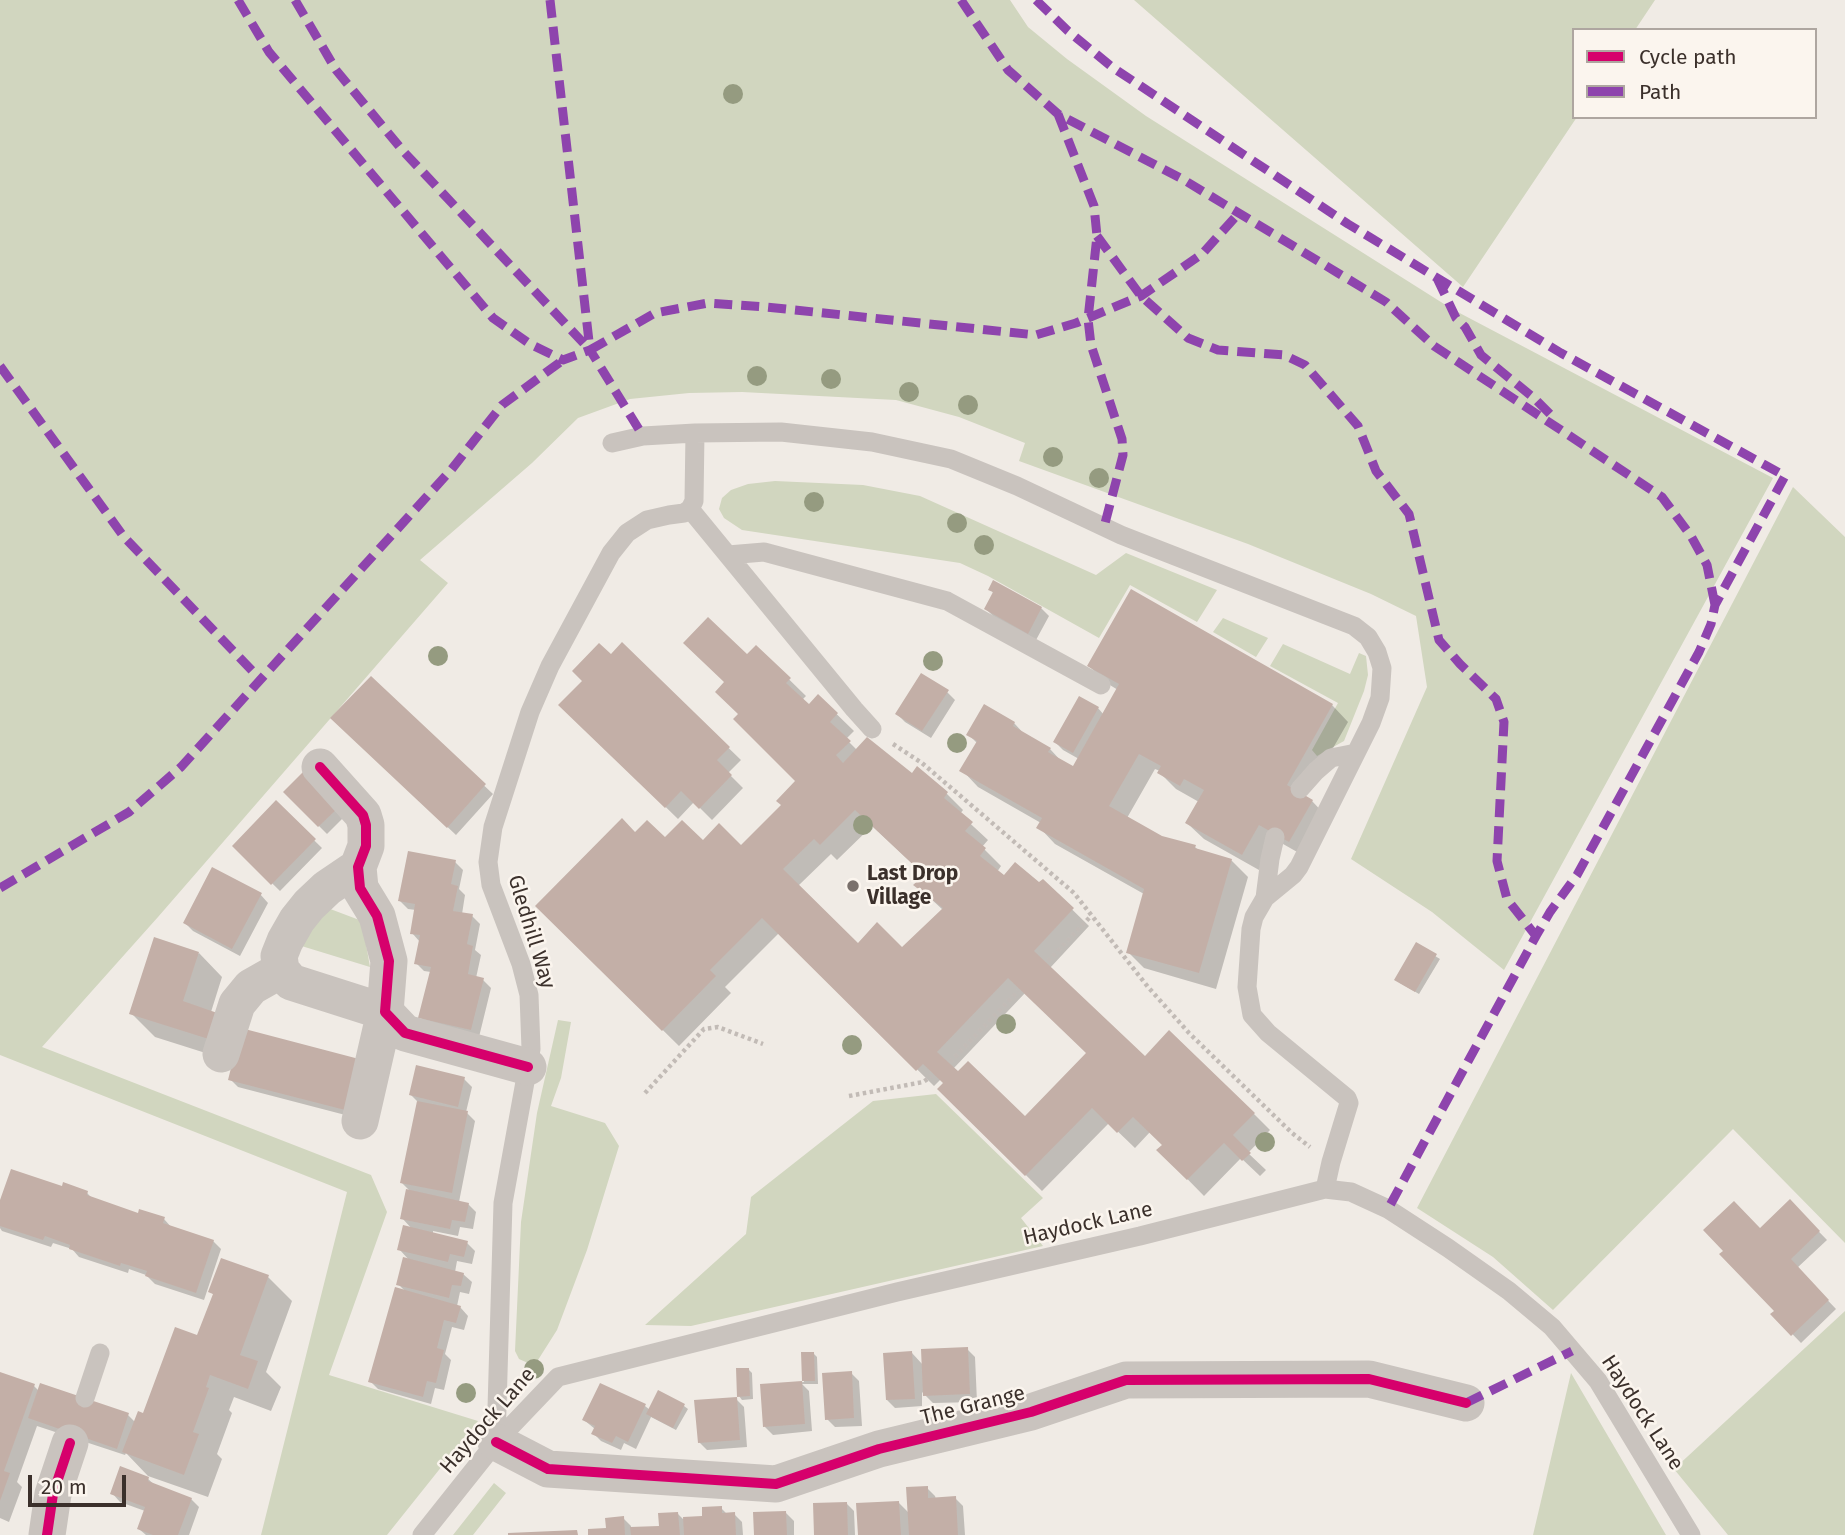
<!DOCTYPE html>
<style>
body{margin:0}
#map{position:relative;width:1845px;height:1535px;overflow:hidden;background:#f0ebe5;font-family:"Fira Sans",sans-serif}
canvas{display:block}
.legend{position:absolute;left:1572px;top:28px;width:245px;height:91px;box-sizing:border-box;background:#fbf5ee;border:2px solid #aea6a0;margin:0;padding:9px 12px;list-style:none;font-size:21px;color:#3b302b}
.legend li{display:flex;align-items:center;gap:14px;height:35px}
.legend b{width:35px;border:2px solid #aea6a0}
.scale{position:absolute;left:28px;top:1475px;width:98px;height:32px;box-sizing:border-box;border:4px solid #3b302b;border-top:0;padding-left:9px;font-size:21px;line-height:24px;white-space:nowrap;color:#3b302b;-webkit-text-stroke:5px #fbf5ee;paint-order:stroke}
</style>
<div id="map">
<canvas width="1845" height="1535"></canvas>
<ul class="legend">
<li><b style="height:9px;background:#d6006c"></b>Cycle path</li>
<li><b style="height:9px;background:#8e44ad"></b>Path</li>
</ul>
<div class="scale">20 m</div>
</div>
<script>
const g = document.querySelector('canvas').getContext('2d');
g.lineJoin = 'round';
function fill(path, color) { g.fillStyle = color; g.fill(path, 'evenodd'); }
const shape = rows => new Path2D(rows.map(r => 'M' + r).join(''));
function strokePath(path, color, width, dash) { g.strokeStyle = color; g.lineWidth = width; g.lineCap = dash ? 'butt' : 'round'; g.setLineDash(dash || []); g.stroke(path); }
function write(font, color, halo, rows, align = 'center') {
  g.font = font + ' "Fira Sans",sans-serif'; g.lineWidth = 5; g.setLineDash([]); g.textBaseline = 'middle'; g.strokeStyle = halo; g.fillStyle = color; for (const [text, x, y, turn = 0] of rows) {
    g.save(); g.translate(x, y); g.rotate((+turn || 0) * Math.PI / 180); g.textAlign = isNaN(turn) ? turn : align; if (halo) g.strokeText(text, 0, 0); g.fillText(text, 0, 0); g.restore();
  }
}
fill(shape([
 [0,0,1010,0,1028,27,1067,59,1146,116,1452,309,1773,478,1504,970,1432,912,1351,859,1427,687,1416,616,1371,594,1248,544,1019,461,1025,443,959,417,896,400,742,392,689,393,630,399,578,418,532,463,420,560,448,583,158,917,42,1047,371,1175,387,1212,329,1375,478,1421,387,1535,261,1535,347,1192,0,1055],
 [1134,0,1655,0,1635,30,1574,30,1574,117,1577,117,1463,287],
 [775,481,863,485,920,496,1096,575,1126,553,1217,590,1197,622,1130,585,1099,638,988,576,960,563,742,530,724,518,719,509,722,498,731,490,748,484],
 [1793,487,1845,537,1845,1243,1733,1129,1553,1310,1493,1257,1417,1208],
 [1223,618,1268,638,1256,657,1213,632],
 [1283,644,1350,674,1359,653,1366,656,1368,675,1364,691,1344,741,1317,756,1312,750,1338,703,1270,666],
 [325,907,362,921,370,967,295,944],
 [558,1020,571,1022,561,1078,551,1106,605,1123,619,1146,587,1250,557,1330,538,1360,528,1363,519,1359,515,1351,521,1222,537,1113],
 [936,1094,1043,1198,1021,1218,1043,1246,691,1326,645,1325,746,1234,751,1197,873,1101],
 [1845,1311,1845,1535,1728,1535,1674,1469],
 [1571,1373,1666,1535,1533,1535],
 [494,1483,506,1493,473,1535,453,1535]
]), '#d1d6bf');
fill(shape([
 [990,589,1041,608,1049,616,1036,640,994,617,986,609,994,594],
 [622,645,741,760,728,773,743,788,712,820,694,802,678,819,561,705],
 [756,647,806,696,802,700,809,706,818,696,854,731,846,739,857,750,947,794,963,810,960,814,988,840,982,847,1001,866,997,872,1004,878,1040,885,1043,881,1089,926,1050,968,1145,1059,1169,1032,1254,1114,1270,1130,1248,1153,1266,1170,1260,1176,1241,1158,1204,1196,1159,1150,1164,1145,1150,1132,1135,1148,1109,1123,1042,1191,939,1089,945,1083,941,1079,934,1086,779,933,725,987,731,993,679,1046,537,906,635,834,665,840,703,842,741,848,783,806,798,781,740,714,747,657],
 [872,826,926,876,916,885,943,910,902,949,858,945,798,886,831,854,837,860],
 [1025,993,1088,1054,1025,1119,953,1069],
 [1089,666,1332,705,1348,722,1305,797,1312,801,1328,818,1306,857,1276,840,1259,870,1204,839,1187,823,1199,802,1176,789,1160,773,1160,771,1155,769,1127,818,1161,837,1195,847,1199,851,1231,860,1248,877,1216,989,1144,968,1128,952,1144,894,1055,844,1039,827,1041,823,978,787,962,770,977,743,968,734,1014,723,1027,737,1050,749,1063,763,1073,769,1079,759,1063,750,1055,742,1098,708,1104,715,1118,690,1105,682],
 [371,679,493,794,456,835,332,718],
 [947,692,955,700,931,738,905,722,897,714],
 [304,774,345,816,327,834,285,792],
 [276,803,322,848,280,891,234,846],
 [455,862,463,870,459,889,465,895,462,914,472,916,480,924,475,950,481,955,476,978,483,980,491,988,479,1037,428,1025,420,1017,431,972,424,971,416,963,420,942,412,933,416,910,408,909,400,901],
 [260,894,268,903,240,956,193,931,185,923],
 [1417,945,1440,959,1419,994,1400,983],
 [199,953,222,977,211,1012,241,1035,358,1060,353,1117,238,1087,230,1079,234,1062,155,1037,131,1013],
 [464,1079,472,1087,466,1112,475,1121,459,1202,468,1204,476,1212,473,1229,460,1227,458,1236,433,1231,433,1234,467,1243,475,1251,472,1264,457,1261,455,1272,463,1274,472,1282,469,1294,460,1292,457,1306,460,1307,468,1316,464,1330,452,1327,445,1354,451,1360,444,1390,435,1388,431,1404,378,1389,370,1381,406,1292,398,1284,410,1261,399,1249,413,1230,402,1218,412,1193,402,1183,418,1102,411,1095],
 [63,1188,87,1193,94,1200,139,1215,164,1219,172,1228,213,1241,221,1249,204,1300,155,1284,146,1275,129,1269,128,1273,79,1257,72,1249,53,1243,51,1247,2,1231,0,1228,0,1206],
 [1790,1202,1827,1240,1797,1268,1836,1309,1801,1343,1773,1314,1776,1311,1760,1230],
 [268,1277,292,1301,266,1372,281,1387,271,1411,234,1397,229,1410,232,1413,217,1454,222,1459,208,1497,148,1476,126,1453,125,1455,37,1426,17,1482,22,1487,9,1522,0,1518,0,1374,34,1386,39,1391,128,1415,135,1422,144,1416,198,1337,214,1295,210,1291],
 [967,1349,975,1357,977,1402,933,1403,922,1392,922,1406,895,1408,887,1400,912,1353,923,1365],
 [813,1353,817,1357,818,1384,802,1384,809,1391,812,1431,773,1435,765,1427,762,1385,804,1382,803,1354],
 [748,1369,752,1373,753,1399,742,1400,739,1396],
 [851,1373,859,1381,862,1426,835,1427,827,1419],
 [736,1399,744,1407,747,1447,707,1450,699,1442],
 [645,1406,650,1410,684,1406,688,1409,676,1430,651,1417,636,1449,624,1443,621,1450,601,1441,593,1433,595,1429,584,1420],
 [148,1479,156,1486,191,1499,199,1507,189,1535,146,1535,139,1529,145,1511,120,1502,112,1493],
 [927,1488,935,1496,936,1499,955,1498,963,1506,965,1535,860,1535,898,1502,910,1514],
 [846,1503,854,1511,855,1535,816,1535],
 [721,1508,728,1515,734,1514,742,1522,743,1535,590,1535,608,1529,623,1518,631,1526,631,1529,660,1527,678,1514,683,1519,704,1517],
 [786,1513,794,1521,794,1535,756,1535]
]), '#0003');
fill(shape([
 [993,580,1042,607,1028,634,984,609,993,592,988,590],
 [1131,589,1333,704,1287,785,1313,800,1289,842,1259,825,1242,855,1185,823,1204,790,1184,779,1180,786,1157,773,1161,766,1139,754,1109,806,1162,836,1196,845,1195,848,1232,859,1199,973,1126,953,1144,889,1036,828,1042,818,959,771,977,741,966,735,984,704,1015,722,1013,726,1051,748,1048,752,1073,766,1119,684,1087,666],
 [708,617,747,654,756,645,791,678,786,683,809,704,818,694,838,713,830,722,851,741,836,755,843,763,867,737,912,773,917,766,948,792,944,798,973,822,965,831,986,848,980,856,1004,875,1015,862,1039,882,1043,879,1074,908,1034,951,1145,1056,1169,1030,1255,1113,1233,1135,1251,1153,1242,1161,1224,1143,1187,1180,1156,1150,1162,1145,1133,1117,1117,1133,1092,1108,1025,1176,937,1089,943,1083,923,1064,916,1071,762,918,710,970,716,976,662,1031,535,906,622,818,635,832,647,820,665,837,682,820,703,840,719,823,741,845,781,805,776,801,795,781,733,719,738,714,715,692,724,682,683,643],
 [855,810,924,875,913,885,943,908,902,947,877,922,858,943,783,869,814,839,820,845],
 [1008,978,1086,1053,1025,1116,968,1061,958,1071,937,1052],
 [622,642,730,747,717,760,732,775,699,809,681,791,665,808,558,705,582,681,572,671,599,643,611,654],
 [921,673,949,690,922,731,895,714],
 [371,676,486,784,447,828,330,718],
 [1079,696,1099,707,1073,753,1053,742],
 [304,771,339,807,318,827,283,792],
 [276,800,316,839,271,885,232,846],
 [408,851,456,860,451,884,458,886,453,911,473,914,467,944,473,946,468,974,484,978,471,1030,418,1018,431,967,414,964,420,935,410,934,415,904,398,901],
 [212,867,262,893,232,949,183,923],
 [154,937,199,952,183,1001,223,1015,215,1041,129,1014],
 [1416,942,1437,954,1415,992,1394,980],
 [241,1028,359,1059,345,1110,228,1080],
 [416,1065,465,1077,458,1107,409,1095],
 [417,1101,468,1111,452,1193,400,1183],
 [11,1169,62,1186,63,1182,88,1191,87,1195,138,1213,139,1209,165,1217,163,1223,214,1240,196,1293,145,1276,147,1271,121,1263,120,1266,69,1249,70,1245,45,1236,43,1240,0,1226,0,1200],
 [406,1189,469,1203,465,1222,452,1220,450,1229,400,1219],
 [1790,1199,1820,1231,1791,1259,1829,1300,1791,1336,1770,1314,1774,1311,1719,1254,1723,1251,1703,1230,1734,1201,1760,1228],
 [403,1225,468,1241,464,1257,450,1254,448,1262,397,1250],
 [403,1257,464,1273,461,1286,452,1285,449,1298,396,1285],
 [221,1258,269,1275,240,1355,258,1361,248,1389,210,1375,206,1387,209,1388,193,1432,199,1434,184,1475,122,1452,138,1411,143,1413,175,1327,197,1335,213,1294,208,1292],
 [395,1287,461,1306,456,1323,444,1320,437,1348,444,1350,436,1383,427,1381,423,1397,368,1382],
 [968,1347,970,1394,923,1396,921,1349],
 [912,1351,915,1399,886,1400,883,1353],
 [801,1352,814,1352,815,1381,802,1381],
 [736,1368,749,1368,750,1396,737,1397],
 [852,1371,854,1418,825,1420,822,1373],
 [0,1372,35,1384,4,1471,10,1473,0,1501],
 [802,1381,805,1424,763,1427,760,1384],
 [40,1383,129,1413,117,1449,28,1418],
 [600,1383,646,1404,628,1442,616,1436,612,1443,591,1434,595,1426,582,1420],
 [658,1390,685,1404,673,1428,646,1414],
 [737,1397,740,1440,698,1443,694,1400],
 [120,1466,149,1477,148,1481,192,1498,178,1535,153,1535,137,1529,145,1507,110,1494],
 [928,1486,928,1498,956,1496,958,1535,909,1535,906,1487],
 [899,1501,901,1535,858,1535,856,1503],
 [847,1502,848,1535,814,1535,813,1503],
 [722,1506,722,1513,735,1512,736,1535,684,1535,683,1517,702,1516,702,1507],
 [786,1511,787,1535,754,1535,753,1512],
 [678,1512,680,1535,631,1535,630,1527,659,1526,658,1513],
 [624,1516,625,1535,588,1535,588,1529,606,1528,605,1518],
 [577,1530,578,1535,508,1535,508,1533]
]), '#c3afa7');
strokePath(shape([
 [893,744,922,763,1074,893,1148,987,1189,1033,1292,1133,1310,1147],
 [1048,961,1091,916],
 [950,1062,1018,991],
 [645,1093,704,1029,718,1027,763,1044],
 [849,1096,923,1082,932,1076]
]), '#c2bbb6', 4.5, [3.5, 3.5]);
strokePath(shape([
 [612,443,643,436,695,433,781,432,872,442,951,459,1017,486,1121,535,1354,626,1368,637,1377,652,1382,668,1380,698,1371,723,1299,867,1293,875,1265,898,1254,917,1251,929,1247,987,1252,1015,1268,1033,1347,1098,1349,1103,1331,1162,1325,1189],
 [690,509,854,709,872,729],
 [690,509,694,501,695,433],
 [728,555,764,552,947,601,1101,685],
 [1300,789,1316,771,1331,758,1356,753],
 [1265,898,1270,859,1275,837],
 [85,1398,100,1353],
 [496,1442,503,1203,531,1049,529,995,521,964,491,885,488,862,493,827,530,712,550,666,611,553,627,533,647,520,669,515,684,513,690,509],
 [422,1535,496,1442,558,1377,897,1292,1140,1236,1325,1189,1351,1192,1388,1209,1448,1248,1509,1291,1552,1327,1598,1381,1691,1535]
]), '#c9c3be', 19);
strokePath(shape([
 [320,767,363,815,366,825,366,846,358,867,360,888,377,916,389,961,385,1012,405,1033,528,1067],
 [358,867,327,888,309,905,297,920,285,941,279,956,281,970,291,982,385,1012,360,1121],
 [221,1054,237,1004,251,987,281,970],
 [496,1442,548,1469,776,1484,879,1449,1031,1412,1126,1380,1369,1379,1466,1403],
 [47,1535,53,1494,70,1443]
]), '#c9c3be', 37);
strokePath(shape([
 [238,0,269,52,493,318,530,344,563,360,590,350,643,436],
 [295,0,336,70,404,152,590,350],
 [550,0,590,350],
 [961,0,1008,70,1058,114,1184,180,1386,302,1434,346,1662,497,1691,536,1707,565,1715,605],
 [1036,0,1068,31,1112,67,1348,224,1561,353,1785,476,1715,605,1711,624,1699,652,1577,875,1550,912,1536,936,1388,1209],
 [1058,114,1094,206,1097,236,1088,319,1091,345,1122,439,1123,455,1104,527],
 [1097,236,1141,296,1188,338,1218,350,1284,355,1305,365,1358,426,1376,471,1409,514,1439,640,1460,664,1496,699,1504,722,1497,861,1507,899,1536,936],
 [1437,278,1456,318,1465,327,1481,355,1534,398,1554,418],
 [590,350,655,313,708,303,766,307,1036,335,1076,323,1141,296,1202,254,1239,213],
 [0,366,124,537,261,680],
 [0,888,129,812,181,767,451,470,502,405,563,360],
 [1466,1403,1572,1351]
]), '#8e44ad', 9, [18, 9]);
strokePath(shape([
 [320,767,363,815,366,825,366,846,358,867,360,888,377,916,389,961,385,1012,405,1033,528,1067],
 [496,1442,548,1469,776,1484,879,1449,1031,1412,1126,1380,1369,1379,1466,1403],
 [47,1535,53,1494,70,1443]
]), '#d6006c', 10);
g.fillStyle = '#959b80';
for (const [x, y] of [
 [733,94],
 [757,376],
 [831,379],
 [909,392],
 [968,405],
 [1053,457],
 [1099,478],
 [814,502],
 [957,523],
 [984,545],
 [438,656],
 [933,661],
 [957,743],
 [863,825],
 [1006,1024],
 [852,1045],
 [1265,1142],
 [534,1369],
 [466,1393]
]) { g.beginPath(); g.arc(x, y, 10, 0, 2 * Math.PI); g.fill(); }
for (const [x, y, r, color] of [
 [853,886,7,"#7a716c"]
]) { const dot = new Path2D(); dot.arc(x, y, r, 0, 2 * Math.PI); g.fillStyle = color; g.fill(dot); strokePath(dot, '#fbf5ee', 2.5); }
write('bold 21px', '#3b302b', '#fbf5ee', [
 ["Last Drop",867,874],
 ["Village",867,898]
], 'left');
write('21px', '#3b302b', '#fbf5ee', [
 ["Gledhill Way",531,932,73],
 ["Haydock Lane",1088,1224,-13],
 ["The Grange",973,1406,-14],
 ["Haydock Lane",1642,1413,57],
 ["Haydock Lane",488,1421,-49]
]);
</script>
